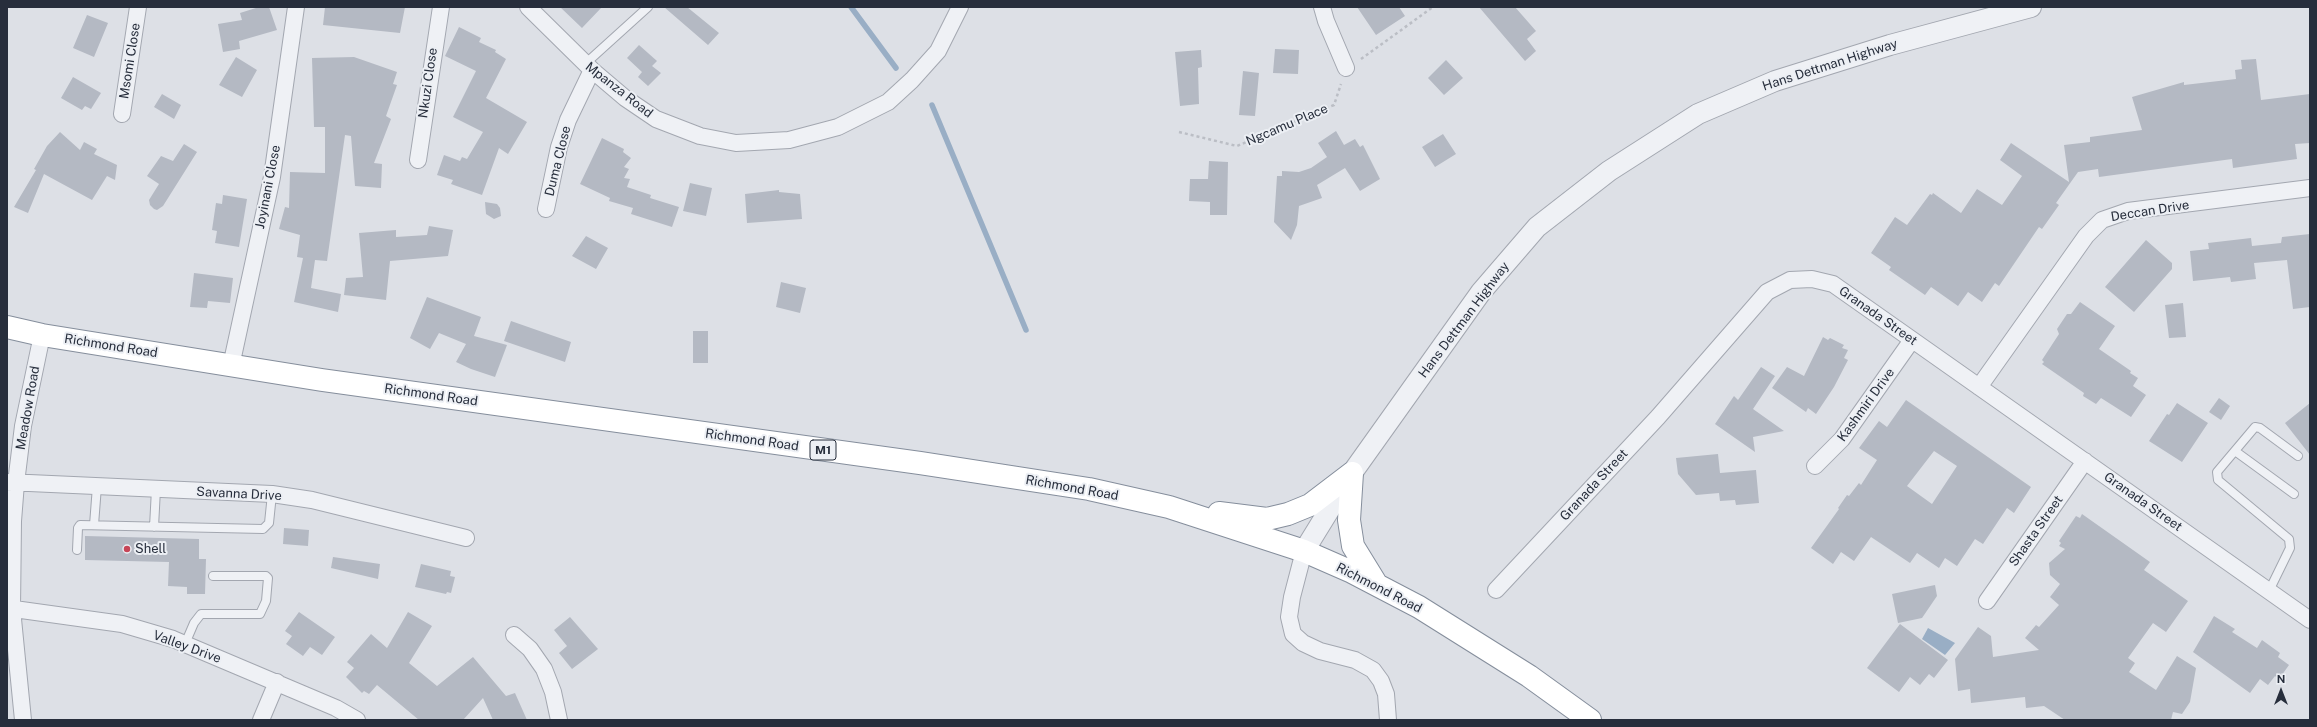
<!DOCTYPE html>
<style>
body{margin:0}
#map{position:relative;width:2317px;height:727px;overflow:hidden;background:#dde0e6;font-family:"Public Sans",sans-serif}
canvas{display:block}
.frame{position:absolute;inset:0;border:8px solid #272e3c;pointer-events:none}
.north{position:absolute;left:2261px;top:671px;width:40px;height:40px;-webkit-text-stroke:3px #eceff4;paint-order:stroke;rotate:0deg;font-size:11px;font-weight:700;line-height:16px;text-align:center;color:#272e3c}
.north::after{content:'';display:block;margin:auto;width:14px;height:18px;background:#272e3c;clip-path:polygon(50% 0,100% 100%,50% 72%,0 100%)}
</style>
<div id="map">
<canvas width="2317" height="727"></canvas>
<div class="frame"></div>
<div class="north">N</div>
</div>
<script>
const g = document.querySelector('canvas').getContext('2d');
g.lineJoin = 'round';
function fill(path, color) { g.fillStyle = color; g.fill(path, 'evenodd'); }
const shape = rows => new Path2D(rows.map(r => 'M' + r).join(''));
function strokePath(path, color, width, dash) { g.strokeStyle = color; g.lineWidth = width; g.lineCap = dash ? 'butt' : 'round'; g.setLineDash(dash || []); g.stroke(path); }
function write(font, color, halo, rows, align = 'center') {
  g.font = font + ' "Public Sans",sans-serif'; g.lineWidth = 4; g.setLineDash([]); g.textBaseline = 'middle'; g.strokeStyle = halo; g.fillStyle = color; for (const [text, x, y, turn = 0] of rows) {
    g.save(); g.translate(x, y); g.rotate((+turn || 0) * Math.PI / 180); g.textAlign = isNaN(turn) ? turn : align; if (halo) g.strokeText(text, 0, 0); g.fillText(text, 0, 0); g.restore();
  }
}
fill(shape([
 [1928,628,1955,643,1945,655,1922,639]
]), '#99aec5');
strokePath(shape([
 [851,7,896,68],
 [932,105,1026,330]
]), '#99aec5', 5.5);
fill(shape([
 [259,7,269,7,277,30,239,41,240,49,223,52,218,24,242,20,240,13],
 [325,7,405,7,400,33,323,25],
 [560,7,602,7,582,28],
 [664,7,687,7,719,33,708,45],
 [1357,7,1399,7,1405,16,1376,35],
 [1479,7,1515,7,1536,31,1527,39,1536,51,1525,61],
 [87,15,108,23,94,57,73,48],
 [459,27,481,38,479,42,496,50,495,52,506,59,486,98,527,122,508,154,499,148,482,195,451,184,453,180,437,175,444,155,460,161,462,157,467,159,483,132,453,117,476,71,445,56],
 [639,45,657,61,652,66,661,73,648,86,638,77,642,72,627,58],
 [1275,49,1299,50,1298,74,1273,73],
 [1201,50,1202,67,1198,68,1199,104,1180,106,1175,52],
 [236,57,257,70,242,97,219,85],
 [354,57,397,72,393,84,397,85,386,116,391,119,374,163,382,164,381,188,355,186,351,136,345,135,327,261,315,260,311,288,341,294,338,312,294,302,303,258,297,257,300,235,279,229,285,207,289,208,290,172,325,173,325,127,314,127,312,58],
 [2256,59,2261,100,2310,94,2310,143,2295,144,2297,159,2233,168,2232,159,2099,177,2098,169,2078,172,2056,203,2059,205,2042,229,2039,227,1999,286,1995,283,1982,302,1968,292,1958,306,1931,287,1925,295,1889,270,1891,267,1871,253,1895,217,1907,225,1930,194,1932,195,1933,193,1961,213,1977,189,2002,205,2022,176,2000,160,2011,143,2069,182,2064,145,2090,142,2090,137,2142,130,2132,97,2184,82,2184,85,2236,79,2235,70,2242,69,2241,60],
 [1446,60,1463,78,1444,95,1428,78],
 [1243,71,1259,73,1255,116,1239,115],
 [73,77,101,93,91,109,85,106,82,110,61,98],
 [162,94,181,105,174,119,154,107],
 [1336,131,1344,145,1355,139,1360,147,1363,145,1380,179,1360,191,1345,168,1317,185,1322,198,1299,206,1297,225,1291,240,1274,222,1277,176,1282,176,1282,171,1299,172,1311,168,1327,157,1318,143],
 [60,132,80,150,84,142,97,149,94,154,117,165,115,180,107,176,92,200,44,174,28,213,14,207,36,170,40,172,34,169,47,146],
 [1443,134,1456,154,1435,167,1422,147],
 [602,138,624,149,623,152,631,158,624,167,629,169,624,178,630,179,627,187,651,195,650,198,679,207,672,227,631,214,633,208,609,201,610,198,580,184],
 [184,144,197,152,163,206,157,210,154,209,150,205,149,200,159,184,147,176,161,156,173,161],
 [1209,161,1228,162,1227,215,1210,215,1210,202,1189,201,1190,179,1208,179],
 [690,183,712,188,706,216,683,211],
 [779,190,779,192,800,194,802,219,747,223,745,194],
 [223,195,247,199,239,247,215,243,217,231,212,230,216,203,222,204],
 [485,202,497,204,500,208,501,216,494,219,486,214],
 [429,226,453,230,448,256,390,261,386,300,344,295,346,278,363,277,359,233,396,230,396,237,427,235],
 [2310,234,2310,307,2293,309,2287,260,2254,263,2256,279,2231,282,2230,277,2193,281,2190,251,2209,249,2208,243,2251,238,2252,246,2281,243,2282,237],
 [586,236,608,248,596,269,572,256],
 [2146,240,2172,263,2172,269,2134,312,2105,287],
 [194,273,233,278,230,303,208,301,207,308,190,307],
 [781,282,806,288,800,313,776,307],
 [427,297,481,317,474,336,507,345,495,377,471,369,456,362,466,344,439,333,430,349,410,338],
 [2080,302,2115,326,2099,349,2131,371,2130,373,2138,378,2133,386,2146,395,2131,417,2101,398,2096,404,2083,396,2084,393,2042,364,2044,362,2042,360,2059,334,2057,329,2067,314,2071,314],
 [2183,303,2186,337,2169,338,2165,305],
 [511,321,571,342,565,362,504,341],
 [693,331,708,331,708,363,693,363],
 [1823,337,1828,340,1830,338,1844,345,1842,348,1848,350,1844,358,1848,360,1834,387,1816,414,1808,408,1806,412,1772,388,1787,367,1804,376],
 [1761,367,1775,376,1753,409,1784,431,1753,437,1755,452,1715,424,1734,396,1738,400],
 [2219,398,2230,406,2221,420,2209,412],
 [1906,400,2031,487,2014,513,2007,508,1983,544,1975,539,1957,566,1945,558,1939,568,1917,553,1910,563,1871,537,1854,561,1841,552,1833,564,1811,548,1839,509,1838,508,1847,495,1849,496,1859,483,1861,485,1877,460,1859,448,1879,421,1887,427],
 [1934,451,1957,466,1932,504,1907,486],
 [2177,403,2208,423,2182,462,2149,441,2167,414,2169,415],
 [2310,403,2310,455,2285,423],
 [1718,454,1720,473,1756,470,1759,503,1736,505,1735,500,1720,501,1719,493,1696,495,1678,474,1676,458],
 [2082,514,2150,562,2144,570,2188,601,2166,632,2153,623,2128,658,2135,663,2129,672,2156,690,2177,656,2196,668,2190,702,2182,714,2173,712,2171,720,2065,720,2044,706,2026,708,2025,697,1971,703,1970,689,1958,691,1955,659,1978,627,1991,636,1993,657,2039,650,2025,638,2036,625,2039,627,2059,605,2050,597,2060,584,2050,575,2049,563,2065,549,2059,546,2061,543,2059,541,2076,516,2080,518],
 [284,528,309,530,308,546,283,544],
 [85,536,199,539,199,559,206,559,205,594,187,594,187,587,168,586,169,562,85,560],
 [333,557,380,564,378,579,331,568],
 [421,564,451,571,450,576,455,577,451,593,447,592,446,594,415,587],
 [1935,585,1937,596,1922,618,1898,623,1892,594],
 [299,612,335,637,322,655,310,647,303,656,286,644,292,636,285,631],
 [408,612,432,626,409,663,437,686,473,657,506,696,515,693,527,720,493,720,483,698,463,720,419,720,377,685,369,694,364,691,362,693,346,677,354,668,347,662,371,634,387,648],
 [2214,616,2235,629,2232,632,2257,648,2262,640,2280,653,2278,657,2289,665,2279,679,2275,676,2268,685,2260,679,2250,693,2193,652],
 [570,617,598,649,572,669,559,653,567,646,554,630],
 [1900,624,1948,660,1934,678,1929,674,1920,685,1910,677,1899,692,1867,668]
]), '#b4b9c3');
const service = shape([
 [585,64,648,7],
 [2235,451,2294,494],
 [94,525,97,486],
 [154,527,156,489],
 [77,550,78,528,80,525,263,529,269,523,272,494],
 [2269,591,2290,548,2289,539,2218,480,2217,472,2255,427,2260,428,2298,456],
 [185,644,194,623,201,614,260,614,266,601,268,578,266,576,213,576]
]);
const minor = shape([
 [528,7,592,70,625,98,656,119,700,136,736,143,789,140,838,127,888,102,912,80,938,51,960,7],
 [1322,7,1326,21,1346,68],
 [122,114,138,7],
 [418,160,441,7],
 [546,209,559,147,568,120,592,70],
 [231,366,272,177,296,7],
 [1979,387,2086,236,2102,220,2128,211,2310,188],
 [1815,466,1842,439,1912,340],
 [7,482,272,494,312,500,466,538],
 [1304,551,1292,597,1289,617,1293,634,1303,643,1320,651,1355,660,1373,670,1381,681,1386,694,1388,720],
 [1496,590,1658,417,1767,292,1790,280,1812,279,1833,284,2310,620],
 [1987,601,2085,461],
 [7,608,122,624,173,639,336,708,357,720],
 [514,635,530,649,544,669,553,692,559,720],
 [23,720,12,609,13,521,16,483,23,426,42,335],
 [261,720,277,682]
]);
const tertiary = shape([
 [1304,551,1352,473,1481,292,1537,227,1609,171,1698,114,1775,81,1890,45,2031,7]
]);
const trunk = shape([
 [7,327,42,335,322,380,920,463,1089,489,1169,507,1304,551,1352,572,1419,607,1529,676,1590,720],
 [1352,473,1349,520,1353,546,1377,585],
 [1219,513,1267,519,1288,514,1310,505,1352,473]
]);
strokePath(service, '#a3a7b0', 10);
strokePath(minor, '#a3a7b0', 18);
strokePath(tertiary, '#a3a7b0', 22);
strokePath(trunk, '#858e9c', 24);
strokePath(shape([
 [1361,59,1433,7],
 [1179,132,1237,146,1334,105,1341,84]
]), '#bbbec5', 2.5, [3, 3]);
strokePath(service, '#eff1f5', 8);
strokePath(minor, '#eff1f5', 16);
strokePath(tertiary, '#eff1f5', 20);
strokePath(trunk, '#fff', 22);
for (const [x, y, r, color] of [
 [127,549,4,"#c74557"]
]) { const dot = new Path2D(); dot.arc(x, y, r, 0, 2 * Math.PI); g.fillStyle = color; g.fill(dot); strokePath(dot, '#eceff4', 1.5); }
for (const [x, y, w] of [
 [823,450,26]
]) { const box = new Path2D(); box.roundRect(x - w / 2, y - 10, w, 20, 3); g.fillStyle = '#eceff4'; g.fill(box); strokePath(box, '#272e3c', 1); }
write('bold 12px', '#272e3c', null, [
 ["M1",823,450]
]);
write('13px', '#272e3c', '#eceff4', [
 ["Msomi Close",130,61,-81],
 ["Hans Dettman Highway",1830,65,-18],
 ["Nkuzi Close",428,83,-82],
 ["Mpanza Road",619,90,38],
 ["Ngcamu Place",1287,125,-23],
 ["Duma Close",558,161,-76],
 ["Joyinani Close",268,187,-79],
 ["Deccan Drive",2150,211,-9],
 ["Granada Street",1878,316,35],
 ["Hans Dettman Highway",1464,320,-53],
 ["Richmond Road",111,346,9],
 ["Richmond Road",431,395,8],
 ["Kashmiri Drive",1866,405,-54],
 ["Meadow Road",28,408,-80],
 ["Richmond Road",752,440,8],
 ["Granada Street",1594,485,-47],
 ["Richmond Road",1072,488,10],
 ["Savanna Drive",239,494,3],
 ["Granada Street",2143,502,35],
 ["Shasta Street",2036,531,-55],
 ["Richmond Road",1379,588,27],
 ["Valley Drive",187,647,20]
]);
write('13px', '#272e3c', '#eceff4', [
 ["Shell",135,549]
], 'left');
</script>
